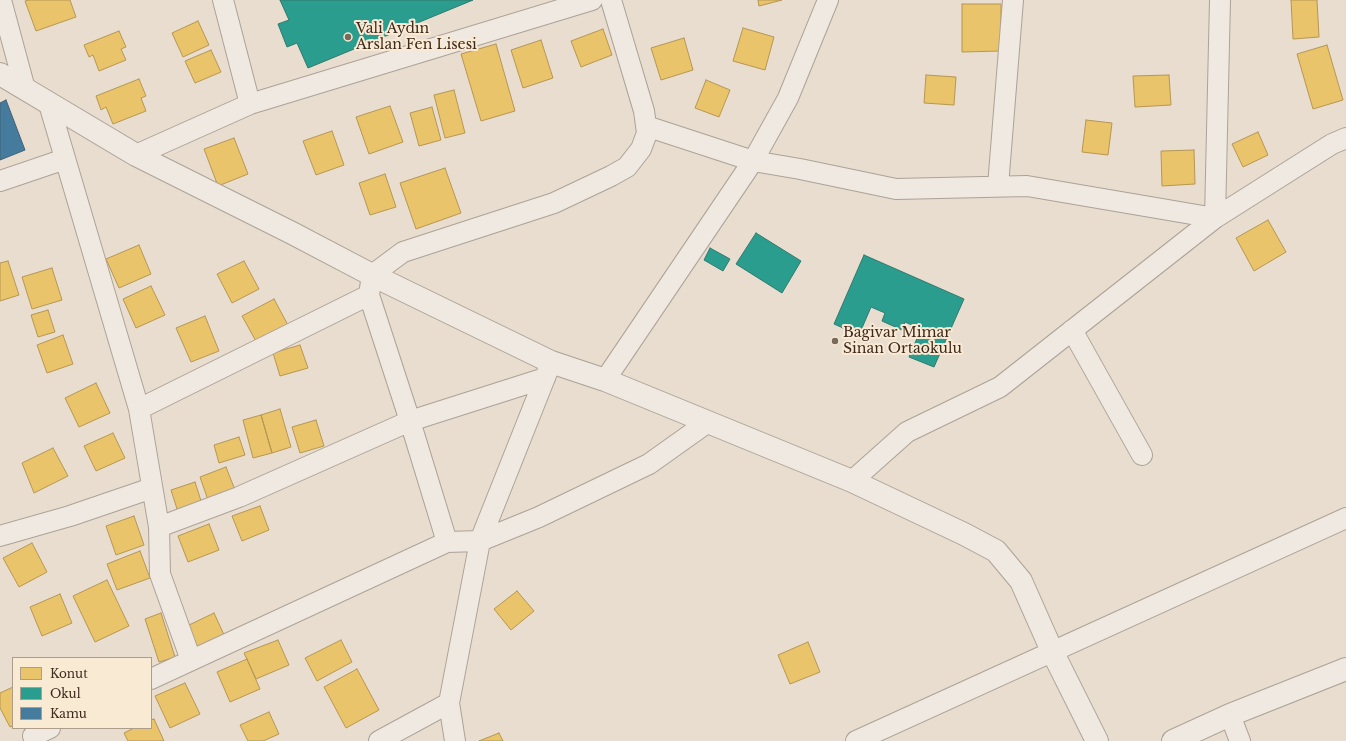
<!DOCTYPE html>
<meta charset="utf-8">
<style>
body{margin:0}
#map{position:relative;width:1346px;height:741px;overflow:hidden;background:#e8ddce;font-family:"Libre Baskerville",serif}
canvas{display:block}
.legend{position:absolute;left:12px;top:657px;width:140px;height:72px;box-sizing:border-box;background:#f9ead4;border:1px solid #ae9d8b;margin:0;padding:5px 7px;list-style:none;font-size:12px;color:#3e291d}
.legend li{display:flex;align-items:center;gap:8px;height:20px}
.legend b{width:20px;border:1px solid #ae9d8b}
</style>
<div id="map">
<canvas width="1346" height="741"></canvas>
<ul class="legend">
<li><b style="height:11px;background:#e9c46a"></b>Konut</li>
<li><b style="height:11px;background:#2a9d8f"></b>Okul</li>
<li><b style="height:11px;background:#457b9d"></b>Kamu</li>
</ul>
</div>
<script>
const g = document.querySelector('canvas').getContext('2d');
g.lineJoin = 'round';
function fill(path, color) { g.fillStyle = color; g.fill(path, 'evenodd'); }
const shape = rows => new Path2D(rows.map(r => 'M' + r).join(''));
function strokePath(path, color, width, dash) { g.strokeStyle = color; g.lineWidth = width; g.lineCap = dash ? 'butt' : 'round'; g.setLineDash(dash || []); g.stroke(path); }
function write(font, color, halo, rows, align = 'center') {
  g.font = font + ' "Libre Baskerville",serif'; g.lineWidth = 4; g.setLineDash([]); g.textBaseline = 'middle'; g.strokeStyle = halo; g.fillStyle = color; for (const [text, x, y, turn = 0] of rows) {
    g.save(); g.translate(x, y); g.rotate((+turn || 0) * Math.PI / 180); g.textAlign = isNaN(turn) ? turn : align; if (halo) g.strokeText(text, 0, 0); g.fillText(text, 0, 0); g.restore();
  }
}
const homes = shape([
 [28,0,70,0,76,17,36,31,25,1,28,0],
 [758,0,782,0,759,6,758,0],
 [1291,0,1317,0,1319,37,1293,39,1291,0],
 [962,4,1001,4,1001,51,962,52,962,4],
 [198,21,209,45,183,57,172,33,198,21],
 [743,28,774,37,765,70,733,61,743,28],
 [603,29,612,55,581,67,571,41,603,29],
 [119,31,126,47,121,49,126,60,99,71,93,55,89,57,84,45,119,31],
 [684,38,693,70,661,80,651,48,684,38],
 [541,40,553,78,523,88,511,50,541,40],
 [496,44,515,111,481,121,461,54,496,44],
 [1327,45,1343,100,1313,109,1297,54,1327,45],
 [211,50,221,72,195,83,185,61,211,50],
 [926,75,956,77,954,105,924,103,926,75],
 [1169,75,1171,105,1135,107,1133,76,1169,75],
 [139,79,146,96,141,98,146,111,113,124,106,107,101,110,96,96,139,79],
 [706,80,730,90,719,117,695,108,706,80],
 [454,90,465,133,445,138,434,95,454,90],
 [390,106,403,142,369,154,356,117,390,106],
 [432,107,441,140,419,146,410,113,432,107],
 [1086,120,1112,123,1108,155,1082,152,1086,120],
 [332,131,344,165,316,175,303,141,332,131],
 [1258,132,1268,155,1243,167,1232,144,1258,132],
 [234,138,248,174,218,186,204,149,234,138],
 [1194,150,1195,184,1162,186,1161,151,1194,150],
 [445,168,461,213,416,229,400,183,445,168],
 [385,174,396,207,370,215,359,183,385,174],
 [1268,220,1286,252,1254,271,1236,238,1268,220],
 [139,245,151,274,119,288,106,259,139,245],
 [8,261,19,295,0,301,0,263,8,261],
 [244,261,259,289,232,303,217,274,244,261],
 [52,268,62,300,32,309,22,277,52,268],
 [151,286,165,315,136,328,123,299,151,286],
 [274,299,288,325,257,343,242,316,274,299],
 [48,310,55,332,38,337,31,315,48,310],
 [205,316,219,351,191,362,176,328,205,316],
 [63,335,73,364,47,373,37,345,63,335],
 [300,345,308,368,280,376,273,353,300,345],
 [96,383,110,413,79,427,65,398,96,383],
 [280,409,291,447,272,453,261,415,280,409],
 [261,415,272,453,253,458,243,420,261,415],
 [316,420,324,446,300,453,292,427,316,420],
 [113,433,125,458,96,471,84,446,113,433],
 [239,437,245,455,219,463,214,445,239,437],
 [53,448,68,476,34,493,22,463,53,448],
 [226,467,235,490,208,500,200,477,226,467],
 [195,482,202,504,178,512,171,490,195,482],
 [260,506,269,530,242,541,232,516,260,506],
 [134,516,144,545,116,555,106,526,134,516],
 [209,524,219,550,188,562,178,536,209,524],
 [32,543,47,572,19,587,3,558,32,543],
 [140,551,150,578,117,590,107,564,140,551],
 [107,580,129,626,95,642,73,596,107,580],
 [517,591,534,611,511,630,494,609,517,591],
 [60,594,72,623,42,636,30,607,60,594],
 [161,613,175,657,159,662,145,619,161,613],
 [214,613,225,637,198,650,187,626,214,613],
 [278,640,289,665,256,679,244,653,278,640],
 [341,640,352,662,317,681,305,658,341,640],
 [808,642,820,672,790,684,778,655,808,642],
 [247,659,260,689,230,702,217,672,247,659],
 [357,669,379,710,346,728,324,687,357,669],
 [185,683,200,714,170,728,155,696,185,683],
 [13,687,13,726,10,727,0,708,0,693,13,687],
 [269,712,279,734,263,741,248,741,240,725,269,712],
 [154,719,164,741,128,741,124,733,134,728,151,728,151,720,154,719],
 [499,733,503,741,479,741,499,733]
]);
fill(homes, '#e9c46a');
strokePath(homes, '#b69653', 1);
const schools = shape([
 [280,0,473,0,308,68,297,43,287,47,278,24,289,20,280,0],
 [756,233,801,261,782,293,736,264,756,233],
 [710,248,730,259,723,271,704,260,710,248],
 [864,255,964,299,934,367,909,357,921,329,905,322,902,330,882,321,885,313,871,307,859,335,834,324,864,255]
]);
fill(schools, '#2a9d8f');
strokePath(schools, '#307a6d', 1);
const public = shape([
 [6,100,25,150,0,160,0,103,6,100]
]);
fill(public, '#457b9d');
strokePath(public, '#436277', 1);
const minor = shape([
 [1,0,25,89],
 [223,0,250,104],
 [611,0,644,111,647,133,641,149,627,167,611,176,554,203,403,252,372,275,369,295,410,421,447,542,480,541,539,517,649,464,708,422],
 [49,104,139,409,159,527,160,574,191,660],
 [646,126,753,161,800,169,896,189,1027,186,1215,218,1220,0],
 [136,155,250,104,592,0],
 [0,181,65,159],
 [998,186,1013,0],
 [1072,330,1142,455],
 [605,380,753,161,788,98,828,0],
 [139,409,369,295],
 [852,481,907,432,1000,387,1215,218,1332,144,1346,138],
 [159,527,239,497,410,421,545,378],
 [0,536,70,516,152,488],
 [151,679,447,542],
 [1230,715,1240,741],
 [33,736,50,728],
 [379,741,449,703],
 [455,741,449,703,480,541,548,370],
 [856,741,1346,518]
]);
const tertiary = shape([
 [0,74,136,155,292,233,372,275,551,362,605,380,852,481,964,534,996,551,1021,581,1052,651,1097,741],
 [1173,741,1230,715,1346,669]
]);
strokePath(minor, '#ada297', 22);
strokePath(tertiary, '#ada297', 24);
strokePath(minor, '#efe9e1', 20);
strokePath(tertiary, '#efe9e1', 22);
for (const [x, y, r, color] of [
 [348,37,4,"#7a685b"],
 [835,341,4,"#7a685b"]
]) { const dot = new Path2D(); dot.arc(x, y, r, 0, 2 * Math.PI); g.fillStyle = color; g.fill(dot); strokePath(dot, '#f9ead4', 1.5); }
write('14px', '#3e291d', '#f9ead4', [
 ["Vali Aydın",356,29],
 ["Arslan Fen Lisesi",356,45],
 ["Bagivar Mimar",843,333],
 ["Sinan Ortaokulu",843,349]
], 'left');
</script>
